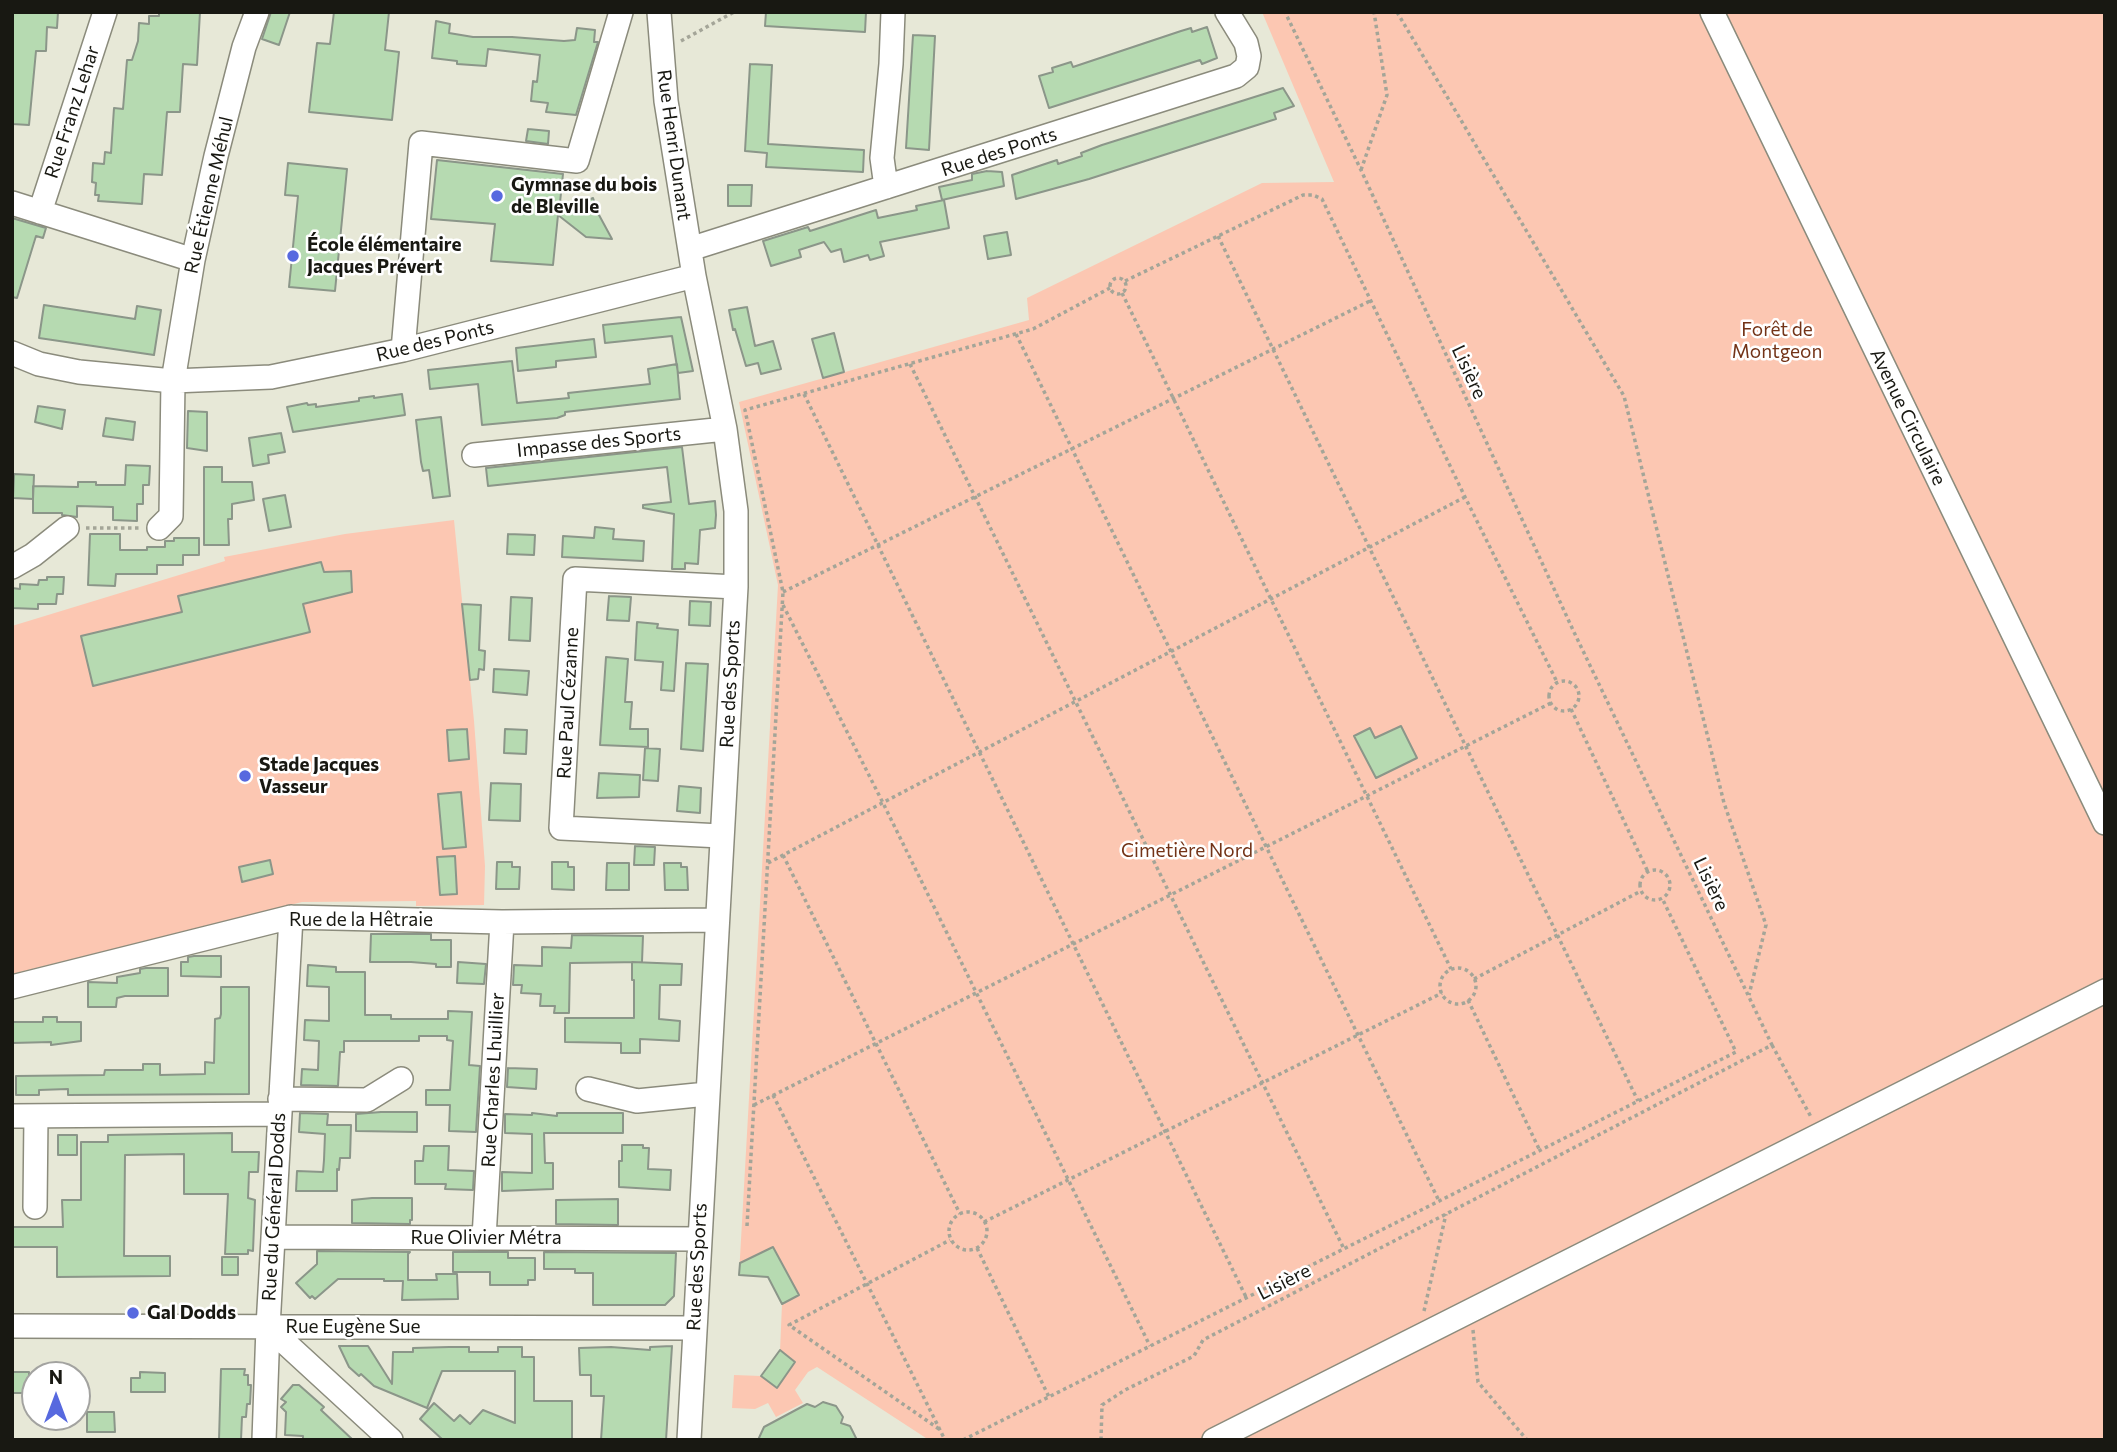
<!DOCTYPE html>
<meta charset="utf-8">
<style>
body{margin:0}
#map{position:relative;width:2117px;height:1452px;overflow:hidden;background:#e7e8d7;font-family:Commissioner,sans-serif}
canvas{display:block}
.frame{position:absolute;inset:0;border:14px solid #181812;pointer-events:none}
.north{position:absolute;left:21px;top:1361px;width:70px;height:70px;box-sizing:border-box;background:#fff;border:2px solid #a3a3a0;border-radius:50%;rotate:0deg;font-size:19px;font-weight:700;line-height:28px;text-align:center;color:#181812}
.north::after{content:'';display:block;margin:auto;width:24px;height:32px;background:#5769df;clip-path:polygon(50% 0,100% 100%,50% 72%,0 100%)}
</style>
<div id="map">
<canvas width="2117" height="1452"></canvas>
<div class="frame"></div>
<div class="north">N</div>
</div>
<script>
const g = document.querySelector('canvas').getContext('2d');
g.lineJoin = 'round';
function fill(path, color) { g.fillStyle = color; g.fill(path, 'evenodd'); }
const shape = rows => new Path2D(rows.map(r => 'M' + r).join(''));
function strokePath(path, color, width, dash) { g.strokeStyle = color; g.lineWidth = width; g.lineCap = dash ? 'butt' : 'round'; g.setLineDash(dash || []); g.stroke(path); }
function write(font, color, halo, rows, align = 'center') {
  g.font = font + ' Commissioner,sans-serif'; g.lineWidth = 5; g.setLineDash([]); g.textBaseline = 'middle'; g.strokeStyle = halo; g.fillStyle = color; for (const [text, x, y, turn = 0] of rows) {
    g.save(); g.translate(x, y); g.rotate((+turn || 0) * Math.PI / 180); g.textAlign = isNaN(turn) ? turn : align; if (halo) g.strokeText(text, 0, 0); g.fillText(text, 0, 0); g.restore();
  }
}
fill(shape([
 [1262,12,2105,12,2105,1440,929,1440,817,1367,808,1372,795,1390,803,1403,776,1417,768,1403,755,1409,732,1408,734,1375,761,1376,780,1351,782,1304,768,1277,739,1275,778,585,739,402,1029,320,1027,298,1262,183,1334,182],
 [454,520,474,721,485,866,484,905,416,906,416,901,302,902,12,974,12,626,225,561,224,557,345,534]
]), '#fcc7b2');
const building = shape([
 [12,12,58,12,57,28,47,27,46,51,36,51,29,125,12,124,12,12],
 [159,12,200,12,197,65,183,64,180,112,167,112,162,175,144,174,142,204,98,201,99,195,95,195,96,183,92,182,93,163,104,164,105,152,111,153,114,108,123,109,127,60,132,60,138,41,139,23,149,24,149,16,159,16,159,12],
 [271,12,290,12,279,45,262,39,271,12],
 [334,12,389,12,385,50,399,52,392,120,309,112,317,43,330,44,334,12],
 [766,12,866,12,865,32,765,26,766,12],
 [436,21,450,24,449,33,473,37,512,37,564,41,575,40,577,28,595,30,594,42,598,42,576,115,546,112,548,103,531,101,533,81,537,82,540,55,488,49,486,66,457,64,457,61,432,58,436,21],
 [1207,27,1217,58,1202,64,1200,60,1049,108,1039,76,1053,72,1052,68,1071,62,1073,67,1181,31,1191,28,1192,32,1207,27],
 [913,35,935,36,929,150,906,148,913,35],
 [750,64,772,65,768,144,864,150,863,172,766,167,767,153,745,151,750,64],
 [1283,88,1294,106,1274,113,1276,119,1089,179,1016,199,1012,175,1057,160,1058,164,1082,156,1081,153,1102,145,1283,88],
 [528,129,549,131,548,144,526,141,528,129],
 [437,160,563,174,559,212,593,198,599,215,612,239,586,237,558,215,553,265,491,261,495,224,431,219,437,160],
 [288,163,347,169,335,291,289,287,298,196,285,195,288,163],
 [987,171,1002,172,1004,186,942,200,939,187,972,180,972,174,987,171],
 [728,185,752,185,751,206,728,206,728,185],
 [944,200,949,228,880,242,884,256,870,260,868,255,844,262,841,249,831,252,824,242,799,250,801,257,771,266,763,241,808,227,810,231,876,210,878,218,917,210,916,206,944,200],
 [12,218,46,228,43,238,36,236,17,298,12,297,12,218],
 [1007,232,1011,255,988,259,984,236,1007,232],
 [44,305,135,319,137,306,161,310,154,355,39,338,44,305],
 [747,307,755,346,773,341,781,369,761,374,758,363,746,366,735,329,733,330,729,310,747,307],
 [681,317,693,371,678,373,672,336,605,343,603,325,681,317],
 [834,333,844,372,823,378,812,339,834,333],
 [594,339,596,357,556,361,556,367,518,371,516,348,594,339],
 [512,361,517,403,569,398,568,393,650,384,648,369,677,364,680,399,565,412,565,415,557,418,482,425,478,384,430,389,428,370,512,361],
 [402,394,405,415,293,432,287,407,307,403,308,405,316,404,316,407,359,401,359,398,367,397,374,396,374,398,402,394],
 [38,406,65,410,62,429,35,422,38,406],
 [188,411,207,412,207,451,187,448,188,411],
 [441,417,450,496,433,498,429,470,423,471,421,462,416,420,441,417],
 [106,418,135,422,133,440,103,436,106,418],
 [281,433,285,452,268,455,269,463,253,466,249,438,281,433],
 [682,447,689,504,715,501,716,515,715,528,700,530,698,564,685,563,685,569,672,569,674,514,643,508,643,505,671,502,667,467,488,486,486,468,682,447],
 [126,465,150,466,149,485,143,485,143,504,137,504,137,521,113,520,113,507,77,506,77,517,62,515,62,513,33,513,33,486,78,487,78,482,96,482,96,485,125,485,126,465],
 [204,467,222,467,222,482,252,482,254,500,232,504,232,519,228,519,229,545,204,545,204,467],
 [14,474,34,475,33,499,13,498,14,474],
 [285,495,291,527,269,531,263,499,285,495],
 [595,527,614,529,613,539,644,541,643,561,562,557,563,536,594,538,595,527],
 [90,534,120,534,120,550,147,550,147,547,165,547,165,541,174,541,174,538,199,538,199,555,183,555,183,565,157,565,157,574,116,574,115,586,88,585,90,534],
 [508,534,535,535,534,555,507,554,508,534],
 [321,562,324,572,351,571,352,592,303,604,310,632,93,686,81,636,182,612,178,596,321,562],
 [47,577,64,577,63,594,57,594,56,604,38,604,38,609,12,608,12,588,20,589,20,584,38,585,39,580,47,580,47,577],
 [609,596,631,597,629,621,607,620,609,596],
 [511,597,532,598,530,641,509,640,511,597],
 [690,601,711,602,710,626,689,625,690,601],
 [462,604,481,605,479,650,485,651,484,670,479,669,478,679,470,680,462,604],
 [637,622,658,624,657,628,678,630,674,691,661,690,663,662,635,660,637,622],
 [606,657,628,659,625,702,632,702,630,729,648,729,648,747,600,745,606,657],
 [686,663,708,664,703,751,681,749,686,663],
 [494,669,529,671,527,695,493,692,494,669],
 [1401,726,1417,758,1376,778,1354,736,1370,728,1375,738,1401,726],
 [467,729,469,759,449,761,447,730,467,729],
 [505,729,527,730,526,754,504,753,505,729],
 [645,748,660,749,658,781,643,780,645,748],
 [599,773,640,775,639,797,597,798,599,773],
 [491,783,521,784,520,821,489,820,491,783],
 [679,786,701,788,700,813,677,811,679,786],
 [461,792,466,847,443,849,438,794,461,792],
 [635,846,655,847,654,865,634,865,635,846],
 [455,856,457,894,440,895,437,857,455,856],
 [270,860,273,874,242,882,239,867,270,860],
 [497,862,512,862,512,867,520,867,519,889,496,889,497,862],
 [552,862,568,862,568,867,574,867,574,890,552,889,552,862],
 [607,863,629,863,629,890,606,890,607,863],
 [664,863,681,863,681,867,687,867,688,890,665,890,664,863],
 [371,934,431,934,431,940,451,940,451,967,436,967,436,964,411,962,370,962,371,934],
 [572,935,643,936,642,962,570,963,569,1013,554,1013,555,1006,540,1006,541,994,521,993,522,985,513,985,514,965,542,966,542,947,571,948,572,935],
 [194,956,221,956,221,977,181,976,181,962,188,962,188,957,194,956],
 [458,962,486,964,484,984,457,983,458,962],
 [632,962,682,964,681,985,660,985,659,1019,680,1021,679,1041,640,1039,640,1053,621,1053,621,1043,565,1042,565,1018,634,1018,634,980,632,980,632,962],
 [308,965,336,967,336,972,365,972,365,1015,391,1015,391,1019,448,1019,448,1011,472,1012,469,1065,480,1066,476,1132,449,1131,450,1105,426,1105,426,1090,450,1090,453,1041,447,1040,447,1036,419,1036,419,1041,344,1041,344,1052,340,1052,338,1086,301,1085,302,1069,318,1070,319,1041,304,1040,305,1020,329,1021,329,987,307,986,308,965],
 [146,968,168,968,168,996,125,996,117,998,116,1007,88,1007,88,982,117,983,117,977,140,973,140,969,146,968],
 [221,987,249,987,249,1094,68,1095,68,1089,39,1090,39,1095,16,1095,16,1076,104,1075,105,1070,143,1070,143,1064,160,1064,160,1075,205,1074,205,1062,214,1063,215,1019,220,1018,221,1014,221,987],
 [43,1017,57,1017,57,1022,81,1022,81,1041,51,1045,51,1042,12,1043,12,1022,43,1022,43,1017],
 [508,1068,537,1069,536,1089,507,1087,508,1068],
 [381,1112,417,1112,417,1132,356,1131,356,1114,381,1112],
 [300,1113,328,1114,327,1125,351,1125,350,1158,340,1158,339,1170,337,1169,337,1191,296,1191,297,1171,323,1172,324,1160,325,1134,299,1132,300,1113],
 [532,1113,557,1116,557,1113,623,1113,623,1133,544,1133,545,1163,553,1163,553,1189,502,1191,502,1172,532,1173,532,1134,505,1133,505,1114,532,1115,532,1113],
 [232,1133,232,1152,259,1152,258,1172,249,1172,248,1198,255,1200,253,1251,248,1250,248,1254,225,1254,228,1194,184,1194,184,1154,125,1155,124,1256,170,1256,170,1276,57,1277,57,1247,12,1247,12,1227,63,1227,62,1200,81,1200,81,1142,108,1142,108,1135,232,1133],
 [58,1135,77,1135,77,1155,58,1155,58,1135],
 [622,1145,643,1145,643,1148,649,1148,648,1169,671,1170,670,1190,619,1187,619,1161,622,1161,622,1145],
 [424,1146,449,1146,448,1170,474,1171,473,1190,445,1189,446,1184,415,1184,415,1161,423,1161,424,1146],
 [372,1198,412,1198,412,1220,410,1220,410,1224,352,1223,352,1200,372,1198],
 [618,1199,618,1225,556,1224,556,1200,618,1199],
 [773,1247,799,1295,782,1304,768,1277,739,1275,740,1263,773,1247],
 [317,1251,410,1252,408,1254,408,1280,437,1280,436,1274,457,1274,458,1299,402,1300,403,1281,384,1281,384,1279,338,1279,315,1299,312,1296,310,1298,296,1283,317,1264,317,1251],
 [453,1252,508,1252,508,1258,535,1258,535,1280,528,1280,528,1285,490,1285,490,1272,453,1272,453,1252],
 [544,1252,676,1253,674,1296,665,1305,593,1305,593,1273,575,1273,575,1269,544,1269,544,1252],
 [222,1257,238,1257,238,1275,222,1275,222,1257],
 [339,1346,368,1346,392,1384,393,1352,413,1352,413,1348,449,1347,469,1347,469,1352,498,1352,498,1347,522,1347,522,1357,534,1357,534,1401,572,1401,572,1440,443,1440,420,1419,434,1403,454,1421,460,1415,470,1424,483,1410,515,1423,515,1371,442,1371,427,1408,374,1386,361,1374,359,1376,349,1367,339,1346],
 [672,1346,666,1440,601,1440,604,1396,591,1396,591,1375,580,1375,579,1348,611,1347,650,1350,650,1347,672,1346],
 [780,1350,795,1362,777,1388,761,1376,780,1350],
 [221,1369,245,1369,244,1375,248,1375,248,1385,251,1385,250,1404,247,1404,246,1417,242,1417,241,1440,219,1440,221,1369],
 [12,1372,29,1372,29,1393,12,1393,12,1372],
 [140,1372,165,1373,165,1392,131,1392,131,1378,140,1378,140,1372],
 [293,1385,299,1385,324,1407,321,1410,353,1440,303,1440,303,1436,285,1435,286,1412,281,1407,286,1402,281,1399,293,1385],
 [823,1402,836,1406,843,1417,841,1423,850,1426,857,1440,758,1440,764,1427,807,1404,815,1407,823,1402],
 [87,1412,114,1412,115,1432,87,1432,87,1412]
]);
fill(building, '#b6dab1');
strokePath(building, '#8b9689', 2);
const minor = shape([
 [659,12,666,101,694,276,725,429,736,511,736,587,689,1440],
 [1712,12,2105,823],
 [886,187,882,158,891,64,893,12],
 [12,203,193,260],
 [40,212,105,12],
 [690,249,1236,76,1247,67,1249,56,1246,43,1227,12],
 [403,350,421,143,577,161,621,12],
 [12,353,39,364,79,372,173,381,271,377,403,350,694,276],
 [474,455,725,429],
 [159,528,171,516,173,381,193,260,216,156,244,47,257,12],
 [12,567,33,555,67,528],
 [721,836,561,828,575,579,736,587],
 [12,987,291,917,502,922,717,920],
 [588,1089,637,1101,707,1094],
 [280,1099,367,1100,401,1079],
 [12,1116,279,1114],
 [35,1207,36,1116],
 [273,1237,699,1239],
 [484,1238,502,922],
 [12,1326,694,1328],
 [268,1327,391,1440],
 [264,1440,268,1327,291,917],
 [1214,1440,2105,991]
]);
strokePath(minor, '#8b8b7c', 26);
strokePath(shape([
 [1397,12,1624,396,1724,803,1766,925,1749,995],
 [681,41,734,12],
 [1361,170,1387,95,1374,12],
 [1218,236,1638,1101],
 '1110 286a8 8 0 1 1 16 0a8 8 0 1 1-16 0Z',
 [1125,281,1303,195,1313,195,1322,199,1465,497,1557,682],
 [1122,293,1451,969],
 [1016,334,1439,1201],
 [910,364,1344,1249],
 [804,394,1246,1297],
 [86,528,142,528],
 [783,592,1370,301],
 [783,605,883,803,1150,1346],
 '1549 696a15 15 0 1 1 30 0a15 15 0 1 1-30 0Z',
 [1571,709,1648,872],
 [783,855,960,1214],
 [768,863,1465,497],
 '1640 885a15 15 0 1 1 30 0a15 15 0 1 1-30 0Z',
 '1440 986a18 18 0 1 1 36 0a18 18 0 1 1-36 0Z',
 [1474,979,1641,891],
 [1468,1000,1540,1151],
 [1772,1045,1811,1117],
 [773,1095,945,1440],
 [754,1105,1551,703],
 '949 1231a19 19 0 1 1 38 0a19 19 0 1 1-38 0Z',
 [984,1222,1442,993],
 [747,1226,783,592,745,410,1033,329,1110,288],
 [977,1248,1049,1397],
 [1424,1311,1446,1214],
 [1473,1330,1478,1382,1527,1440],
 [939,1429,789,1325,950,1240],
 [963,1440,1736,1052,1662,898],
 [1101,1440,1102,1405,1125,1390,1194,1356,1203,1340,1772,1045,1573,630,1361,170,1285,12]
]), '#a4a598', 3.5, [3.5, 3.5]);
strokePath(minor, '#fff', 23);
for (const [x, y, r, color] of [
 [497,196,7,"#5769df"],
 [293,256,7,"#5769df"],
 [245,776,7,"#5769df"],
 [133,1313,7,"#5769df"]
]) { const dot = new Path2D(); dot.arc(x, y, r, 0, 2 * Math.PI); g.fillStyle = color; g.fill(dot); strokePath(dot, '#fff', 2.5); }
write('19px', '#181812', '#fff', [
 ["Rue Franz Lehar",72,112,-72],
 ["Rue Henri Dunant",674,145,82],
 ["Rue des Ponts",999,152,-18],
 ["Rue Étienne Méhul",209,195,-77],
 ["Rue des Ponts",435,341,-14],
 ["Lisière",1469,372,65],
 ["Avenue Circulaire",1908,417,64],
 ["Impasse des Sports",599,442,-6],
 ["Rue des Sports",730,684,-87],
 ["Rue Paul Cézanne",568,703,-87],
 ["Lisière",1711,884,64],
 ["Rue de la Hêtraie",361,920],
 ["Rue Charles Lhuillier",493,1080,-87],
 ["Rue du Général Dodds",274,1207,-87],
 ["Rue Olivier Métra",486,1238],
 ["Rue des Sports",697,1267,-87],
 ["Lisière",1284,1282,-27],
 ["Rue Eugène Sue",353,1327]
]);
write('bold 19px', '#181812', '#fff', [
 ["Gymnase du bois",511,185],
 ["de Bleville",511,207],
 ["École élémentaire",307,245],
 ["Jacques Prévert",307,267],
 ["Stade Jacques",259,765],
 ["Vasseur",259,787],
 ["Gal Dodds",147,1313]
], 'left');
write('19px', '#733317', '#fff', [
 ["Forêt de",1777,330],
 ["Montgeon",1777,352],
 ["Cimetière Nord",1187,851]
]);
</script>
